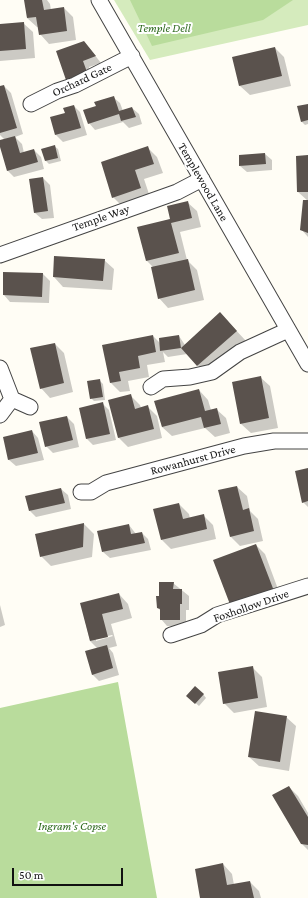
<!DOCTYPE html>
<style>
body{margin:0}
#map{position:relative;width:308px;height:898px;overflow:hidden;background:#fffdf5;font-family:"Crimson Pro",serif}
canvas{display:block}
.scale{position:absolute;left:12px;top:868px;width:111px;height:18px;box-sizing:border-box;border:2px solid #111;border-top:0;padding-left:5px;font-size:12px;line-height:14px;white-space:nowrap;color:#111;-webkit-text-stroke:3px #fff;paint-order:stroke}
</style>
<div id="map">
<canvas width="308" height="898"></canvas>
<div class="scale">50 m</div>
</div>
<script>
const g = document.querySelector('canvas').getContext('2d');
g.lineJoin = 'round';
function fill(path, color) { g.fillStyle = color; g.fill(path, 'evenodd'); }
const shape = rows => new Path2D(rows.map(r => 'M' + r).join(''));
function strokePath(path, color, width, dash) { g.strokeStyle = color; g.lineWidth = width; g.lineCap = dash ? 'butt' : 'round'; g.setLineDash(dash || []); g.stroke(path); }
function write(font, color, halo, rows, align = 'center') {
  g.font = font + ' "Crimson Pro",serif'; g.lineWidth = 4; g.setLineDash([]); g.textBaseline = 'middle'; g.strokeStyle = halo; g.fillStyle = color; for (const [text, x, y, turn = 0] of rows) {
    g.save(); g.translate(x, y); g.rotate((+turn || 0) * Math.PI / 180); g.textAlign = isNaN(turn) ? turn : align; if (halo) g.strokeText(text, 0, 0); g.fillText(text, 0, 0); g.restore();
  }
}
fill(shape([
 [114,0,308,0,308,25,150,60]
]), '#d5ebbd');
fill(shape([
 [130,0,293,0,263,20,152,46],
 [118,682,157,898,0,898,0,708]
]), '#b9dc9c');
fill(shape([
 [25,0,47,0,50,4,51,10,64,8,73,17,76,40,49,44,40,34,39,27,37,27,27,18],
 [23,23,33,32,35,58,0,61,0,25],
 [275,48,284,57,291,86,250,95,240,86,233,58],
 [90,49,101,63,89,67,93,79,74,86,67,79],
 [4,86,11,93,23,134,15,137,22,144,24,153,34,150,41,157,44,169,14,177,8,171,0,143,0,141,5,140,0,135,0,87],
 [113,97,120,103,123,111,132,108,139,114,142,124,129,128,123,122,95,130,89,123,97,107],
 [308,105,308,124,305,125,302,122],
 [74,106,80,112,87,135,63,142,56,135,51,118,66,114],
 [54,146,58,149,61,161,49,164,46,161,42,149],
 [148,148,157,157,163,173,144,179,150,197,123,207,113,197],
 [265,154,272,160,272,170,247,172,240,166],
 [308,156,308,237,301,229,308,201,298,192],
 [43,178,50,185,54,218,42,219,35,213],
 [187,202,197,211,201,227,180,232,187,260,197,270,204,300,168,308,159,298,154,268,147,261,138,228,171,219],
 [55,257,104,260,114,269,112,290,63,287,54,277],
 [4,273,43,274,50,281,49,303,10,302,4,295],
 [220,313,246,341,207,375,187,354,168,357,163,352,165,362,147,365,149,377,128,381,130,391,120,392,111,383,104,346,153,336,161,344,179,336,185,345],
 [55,344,64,353,73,392,50,398,41,388],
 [260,377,270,386,278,428,251,433,241,424],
 [99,380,103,384,105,400,94,401,91,398],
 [199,390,208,400,211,410,216,409,226,418,230,433,215,437,205,428,172,436,162,427,156,402],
 [131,396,140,405,141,408,147,406,157,416,162,438,128,447,119,438],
 [103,404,109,410,116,440,93,445,87,439],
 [67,417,74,424,79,447,53,453,46,446],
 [32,431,38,438,44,460,16,466,9,460,4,438],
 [308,469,308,507,303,502],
 [237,487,247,496,250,511,258,519,263,541,240,546,231,537],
 [61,489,68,495,71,509,36,517,30,511],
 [179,504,189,514,190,519,203,515,213,525,216,539,171,549,162,540],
 [84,524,94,534,92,557,51,566,41,556,36,535],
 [129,525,136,534,142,533,148,539,151,550,110,558,103,552],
 [256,545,265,554,282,600,241,616,232,606],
 [173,583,189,596,189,610,186,610,186,626,167,626,161,619,161,611,158,608],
 [119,594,128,604,132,618,111,624,117,646,109,648,113,653,119,675,99,681,92,674,98,649,90,641,81,604],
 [112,635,113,636,96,641,96,639],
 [0,605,5,625,0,627],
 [252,667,262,677,267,707,234,713,224,703],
 [203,694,206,698,199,706,191,699],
 [286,717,296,726,289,771,259,766,249,757],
 [289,787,298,796,308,813,308,850,302,844],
 [223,864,232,874,234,885,250,882,259,891,261,898,201,898]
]), '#0003');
fill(shape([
 [24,0,42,0,44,10,64,7,67,31,39,35,36,17,27,18],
 [24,22,26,49,0,51,0,24],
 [84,41,96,56,83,61,87,72,66,80,56,51],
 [275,47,282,76,239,86,232,57],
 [4,85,17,128,0,133,0,86],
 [114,96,119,111,132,107,136,117,121,121,119,114,88,124,83,110,96,106,94,102],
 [308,104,308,120,301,122,297,106],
 [74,105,81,128,55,135,50,117,65,113,63,108],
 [15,136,20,153,34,149,38,162,7,171,0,147,0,140],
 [55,145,58,158,45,161,41,149],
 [148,146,154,164,135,170,141,188,112,198,101,162],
 [265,153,266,164,239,166,239,155],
 [308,155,308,192,297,192,296,156],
 [43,177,48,211,34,213,29,179],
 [303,200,308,200,308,233,300,230],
 [188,201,192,218,171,223,179,253,146,261,137,227,170,219,167,206],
 [54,256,105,259,103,281,53,277],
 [188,259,195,290,158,299,151,267],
 [3,272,43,273,42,297,3,295],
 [220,312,237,331,197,366,181,348],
 [153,335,156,352,138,356,140,368,119,372,121,381,110,383,102,345],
 [179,335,181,348,160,351,159,338],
 [55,343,64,383,40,389,30,348],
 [261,376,269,418,240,424,232,382],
 [100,379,103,397,90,399,87,381],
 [199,389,205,411,217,408,221,424,204,428,201,417,162,427,154,401],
 [131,394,135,409,148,405,154,429,118,438,108,400],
 [103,402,110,434,86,439,79,408],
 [67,416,73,440,45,447,39,422],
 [32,430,38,453,8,460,3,437],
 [308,468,308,501,302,503,295,471],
 [237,486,243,510,249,508,254,531,230,537,218,490],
 [61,488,65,503,29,511,25,496],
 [179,503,183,519,204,514,207,529,161,540,153,509],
 [84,523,83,547,40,557,35,534],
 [129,524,131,534,142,532,145,543,102,552,97,531],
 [256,544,274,591,231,607,213,560],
 [159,582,174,582,173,589,182,589,182,604,180,604,180,620,160,620,160,609,157,608,156,596,159,596],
 [119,593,123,609,102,614,108,637,90,641,80,603],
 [107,645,113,668,92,675,85,651],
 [253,666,258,698,223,704,218,672],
 [195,686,204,694,195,704,186,696],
 [255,711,287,716,280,762,248,757],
 [289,786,308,817,308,845,301,844,272,795],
 [223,863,227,885,250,881,254,898,200,898,195,869]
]), '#5a524d');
const minor = shape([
 [99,0,308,364],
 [31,104,57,91,75,85,132,56],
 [0,255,177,192,202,179],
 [0,368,12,399,30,407],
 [151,387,163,379,190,377,212,372,240,352,288,330],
 [0,415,12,399],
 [81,492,91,492,106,483,244,446,274,441,308,441],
 [171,635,201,625,217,615,308,586]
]);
strokePath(minor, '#444', 17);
strokePath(minor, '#fff', 15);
write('italic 12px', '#2f6b1f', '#fff', [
 ["Temple Dell",164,28],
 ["Ingram's Copse",72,826]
]);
write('12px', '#111', '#fff', [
 ["Orchard Gate",82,80,-25],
 ["Templewood Lane",203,182,60],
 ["Temple Way",101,218,-19],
 ["Rowanhurst Drive",193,460,-15],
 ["Foxhollow Drive",251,606,-19]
]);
</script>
